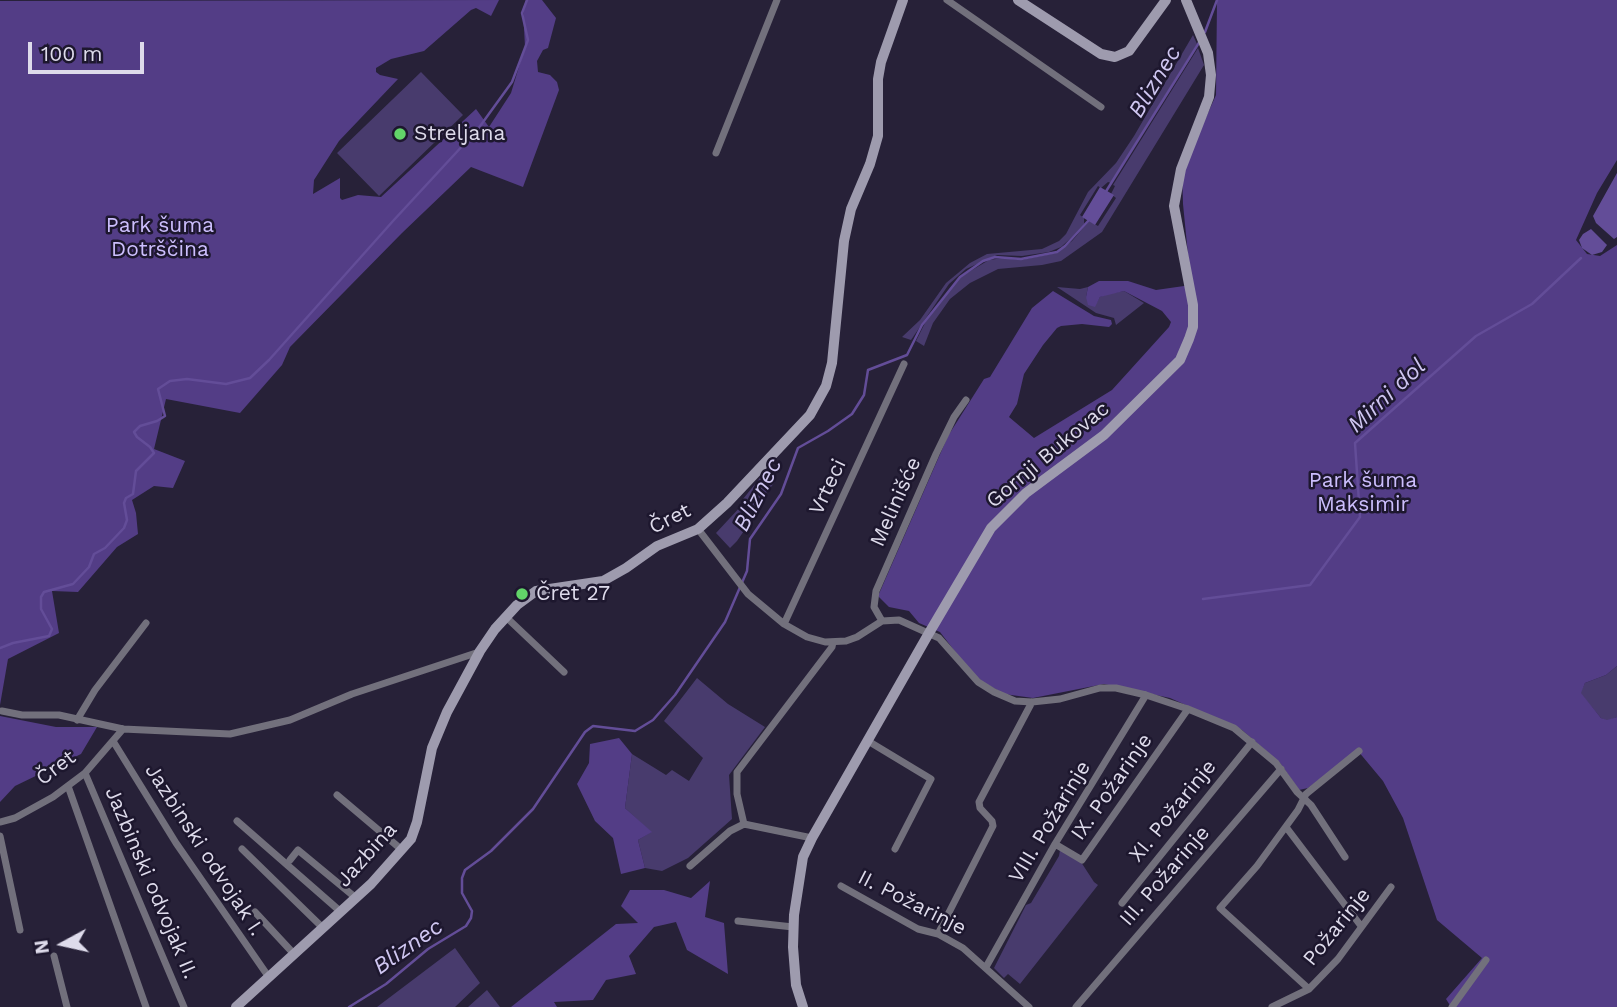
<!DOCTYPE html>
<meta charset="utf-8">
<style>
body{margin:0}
#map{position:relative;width:1617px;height:1007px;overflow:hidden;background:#272138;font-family:"Work Sans",sans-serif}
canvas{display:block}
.north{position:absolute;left:28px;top:909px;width:70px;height:70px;-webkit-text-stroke:5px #1d172e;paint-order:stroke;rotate:262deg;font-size:19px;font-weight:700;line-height:28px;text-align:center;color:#dedbeb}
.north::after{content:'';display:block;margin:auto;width:24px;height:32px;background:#dedbeb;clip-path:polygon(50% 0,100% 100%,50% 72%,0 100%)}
.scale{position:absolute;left:28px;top:42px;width:116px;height:32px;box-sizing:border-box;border:4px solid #dedbeb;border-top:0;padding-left:9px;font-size:21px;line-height:24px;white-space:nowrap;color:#dedbeb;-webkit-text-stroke:5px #1d172e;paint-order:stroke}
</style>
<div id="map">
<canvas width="1617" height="1007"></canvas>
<div class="north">N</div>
<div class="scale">100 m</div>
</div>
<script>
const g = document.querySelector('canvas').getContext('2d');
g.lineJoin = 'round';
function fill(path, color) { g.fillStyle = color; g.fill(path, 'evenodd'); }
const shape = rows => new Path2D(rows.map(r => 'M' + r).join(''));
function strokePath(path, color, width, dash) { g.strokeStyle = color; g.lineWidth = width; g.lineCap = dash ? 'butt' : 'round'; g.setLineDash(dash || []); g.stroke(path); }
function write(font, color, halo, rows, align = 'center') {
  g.font = font + ' "Work Sans",sans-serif'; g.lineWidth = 5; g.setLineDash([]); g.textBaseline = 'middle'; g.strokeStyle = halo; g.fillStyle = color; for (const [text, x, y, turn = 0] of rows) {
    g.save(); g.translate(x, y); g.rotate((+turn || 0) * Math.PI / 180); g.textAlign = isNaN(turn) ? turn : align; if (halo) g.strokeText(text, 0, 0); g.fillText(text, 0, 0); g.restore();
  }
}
fill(shape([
 [1193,35,1197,44,1111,183,1108,182,1101,188,1098,186,1080,215,1084,218,1084,224,1072,237,1061,247,1049,252,1022,256,997,255,966,269,949,284,911,340,902,337,920,320,946,283,970,263,987,254,1042,249,1059,241,1066,234,1088,192,1116,163,1134,136],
 [1198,48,1204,65,1102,232,1061,261,1042,265,998,269,970,283,950,299,933,323,924,346,916,341,926,321,951,287,962,276,989,260,1003,258,1021,260,1056,253,1072,241,1089,221,1098,226,1116,198,1111,194,1115,186,1113,185],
 [421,72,463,115,379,196,337,153],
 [1057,287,1080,289,1088,287,1086,297,1097,302,1100,297,1107,294,1124,291,1144,303,1116,325,1114,318,1096,313],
 [764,473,775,482,754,508,743,499],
 [742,505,755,515,737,541,730,548,716,533],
 [1617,666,1617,717,1607,721,1601,718,1580,693,1585,683,1606,675],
 [697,678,728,704,765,727,729,775,732,819,688,858,662,871,645,868,638,840,651,832,625,808,632,754,666,775,672,770,689,781,703,758,664,721],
 [1060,850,1081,862,1094,882,1098,885,1020,984,1008,974,1004,978,994,968,1026,905,1031,903,1059,856],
 [455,948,480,983,455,1007,377,1007],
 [487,990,500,1007,468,1007]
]), '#483b6d');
fill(shape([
 [499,0,491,16,476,8,471,10,424,51,391,59,376,68,376,72,380,75,398,79,339,141,314,180,313,194,340,178,340,198,342,200,358,195,381,197,476,109,489,127,511,93,525,47,523,9,526,0,542,0,556,18,548,48,543,50,537,61,538,72,550,75,557,82,559,90,523,187,471,167,402,233,290,347,282,365,240,413,166,399,154,449,185,461,173,488,154,486,132,500,136,513,138,534,117,547,78,592,52,591,59,633,8,659,0,705,0,1],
 [1217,0,1617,0,1617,160,1597,193,1576,240,1587,254,1600,256,1617,245,1617,666,1606,675,1585,683,1581,693,1601,718,1607,720,1617,717,1617,1007,1451,1007,1446,999,1482,958,1437,920,1403,818,1383,781,1358,751,1308,788,1299,790,1280,763,1242,730,1170,698,1104,684,1033,698,1004,694,983,682,970,671,940,632,919,623,909,611,889,607,878,596,948,436,984,379,990,377,1032,308,1053,291,1094,316,1111,320,1112,324,1109,327,1082,324,1061,326,1057,328,1043,345,1024,374,1017,404,1009,417,1034,438,1112,390,1169,327,1171,322,1162,311,1124,291,1100,297,1095,307,1088,305,1086,297,1088,287,1099,281,1128,281,1156,290,1191,285,1183,204,1182,171,1216,95],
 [0,716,56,727,97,727,81,754,15,786,0,802],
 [619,738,632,754,625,808,652,832,638,840,645,868,621,874,613,838,595,821,577,784,589,763,590,744],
 [710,881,705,917,724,923,728,974,687,950,676,922,654,927,629,956,636,974,606,980,593,1000,554,1002,557,1007,511,1007,616,924,638,923,621,906,630,890,664,890,691,898]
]), '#533d86');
fill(shape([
 [1617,173,1617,237,1614,239,1596,223,1593,216],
 [1100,187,1114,195,1095,225,1082,217],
 [1591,229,1607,245,1602,252,1592,255,1582,248,1579,240,1583,234]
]), '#634d98');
strokePath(shape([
 [1205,32,1217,0],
 [1105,193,1200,41],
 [1203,599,1310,585,1360,517,1355,443,1476,336,1532,304,1581,258],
 [0,648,13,643,49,636,52,629,41,609,41,597,44,592,73,584,89,567,94,554,105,548,124,528,127,520,124,503,126,498,133,494,136,471,154,453,150,447,137,437,134,432,140,426,157,421,165,416,158,389,170,381,187,379,226,384,250,378,269,360,393,221,478,129,512,82,528,40,522,13,527,0],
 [349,1007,386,984,428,949,466,926,471,918,472,911,462,893,462,878,465,870,491,851,533,809,585,732,593,726,635,731,653,720,675,695,725,622,747,571,750,539,781,494,798,448,828,431,852,414,864,395,868,370,907,355,922,325,960,277,983,261,995,257,1021,259,1057,252,1065,246,1089,220]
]), '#634d98', 2.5);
strokePath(shape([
 [947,0,1101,107],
 [716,153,777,0],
 [698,529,748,594,784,624,807,637,825,642,846,641,857,637,882,621,899,620,939,638,978,682,994,692,1015,701,1032,702,1060,699,1100,688,1116,688,1146,695,1188,709,1234,728,1276,763,1297,792,1311,805,1345,857],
 [506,617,564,672],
 [882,621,874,607,876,591,936,454,954,417,966,400],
 [784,624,904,364],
 [2,711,22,715,59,715,123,729,230,734,290,720,352,694,479,652],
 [77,720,95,690,146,623],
 [113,741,176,843,268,976],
 [868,741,931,779,895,849],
 [85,773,184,1007],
 [68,786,146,1007],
 [337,795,402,850],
 [237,821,341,912],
 [0,822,15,818,53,797,85,773,123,729],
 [744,824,737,794,737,772,832,647,833,642],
 [1286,827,1361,926],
 [0,836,20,930],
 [1055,844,1082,860,1188,709],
 [242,849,323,928],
 [290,860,298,850,356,898],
 [690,866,730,831,744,824,812,838],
 [841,886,918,929,938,934,963,948,1029,1007],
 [1122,903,1252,742],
 [255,912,294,954],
 [738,921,793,927],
 [938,934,993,826,992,821,980,808,979,802,1032,702],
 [54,956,67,1007],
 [986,967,1055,844,1146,695],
 [1309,989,1220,908,1257,866,1298,810,1306,794,1359,751],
 [1076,1007,1281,769],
 [1272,1007,1309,989,1338,959,1391,887],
 [1452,1007,1486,960]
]), '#72707c', 7);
strokePath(shape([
 [1018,0,1101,54,1115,57,1129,51,1166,0],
 [236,1007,371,884,411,839,417,822,432,748,447,712,480,651,495,629,517,605,536,591,603,581,626,568,657,546,698,529,727,503,810,415,826,386,832,363,844,241,851,209,870,164,878,136,878,79,881,62,903,0],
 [803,1007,796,985,793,947,794,915,803,857,812,838,929,633,991,528,1026,493,1104,435,1180,360,1189,339,1193,327,1193,305,1174,206,1181,169,1209,97,1211,75,1208,53,1186,0]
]), '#9e9bae', 10);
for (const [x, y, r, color] of [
 [400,134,7,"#62d469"],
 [522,594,7,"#62d469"]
]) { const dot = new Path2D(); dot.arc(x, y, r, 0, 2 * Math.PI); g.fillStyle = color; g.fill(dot); strokePath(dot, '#1d172e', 2.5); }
write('21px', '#dedbeb', '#1d172e', [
 ["Streljana",414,134],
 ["Čret 27",536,594]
], 'left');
write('21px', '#ccbefd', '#1d172e', [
 ["Park šuma",160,226],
 ["Dotrščina",160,250],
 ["Park šuma",1363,481],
 ["Maksimir",1363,505]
]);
write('21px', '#dedbeb', '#1d172e', [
 ["Gornji Bukovac",1048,455,-40],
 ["Vrteci",828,487,-65],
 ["Melinišće",896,502,-66],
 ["Čret",670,519,-27],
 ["Čret",56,768,-37],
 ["IX. Požarinje",1112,787,-55],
 ["XI. Požarinje",1173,811,-51],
 ["VIII. Požarinje",1050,822,-59],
 ["Jazbinski odvojak I.",204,850,57],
 ["Jazbina",367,855,-48],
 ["III. Požarinje",1165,876,-49],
 ["Jazbinski odvojak II.",151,883,67],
 ["II. Požarinje",912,903,27],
 ["Požarinje",1337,927,-51]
]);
write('italic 23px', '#cfc6f1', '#1d172e', [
 ["Bliznec",1155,82,-59],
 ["Mirni dol",1387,396,-43],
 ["Bliznec",758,495,-63],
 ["Bliznec",408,947,-35]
]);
</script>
